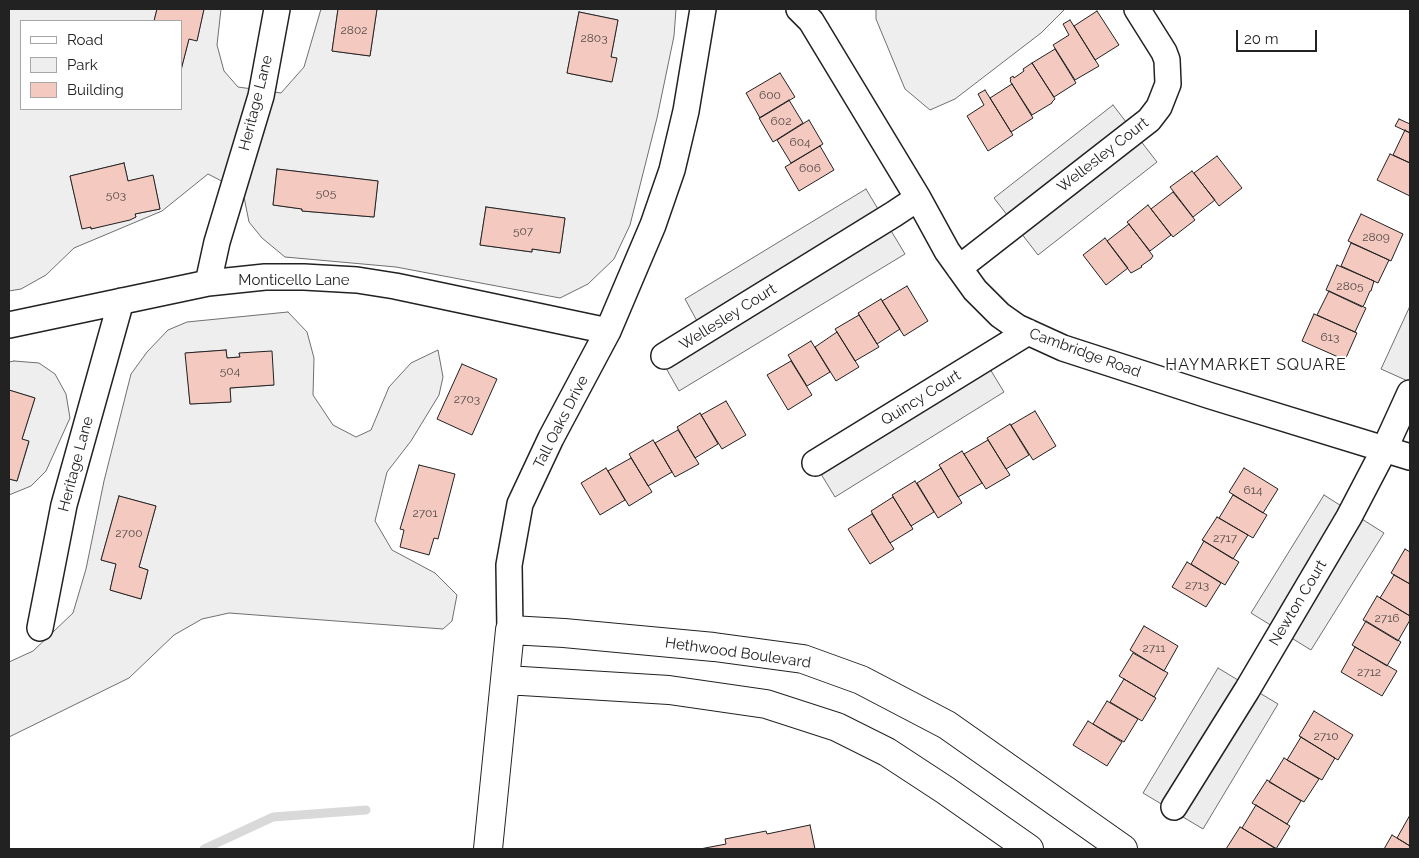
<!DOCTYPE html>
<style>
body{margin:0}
#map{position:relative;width:1419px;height:858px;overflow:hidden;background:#fff;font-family:Raleway,sans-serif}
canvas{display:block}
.frame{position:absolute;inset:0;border:10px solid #222;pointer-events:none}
.legend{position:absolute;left:20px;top:20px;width:162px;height:90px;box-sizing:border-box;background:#fff;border:1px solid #a7a7a7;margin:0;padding:6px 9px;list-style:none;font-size:15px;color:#222}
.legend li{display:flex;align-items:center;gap:10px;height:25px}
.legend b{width:25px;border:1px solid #a7a7a7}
.scale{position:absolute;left:1236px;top:30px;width:81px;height:22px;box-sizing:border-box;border:2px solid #222;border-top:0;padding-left:6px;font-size:15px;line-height:18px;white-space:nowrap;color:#222;-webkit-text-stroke:4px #fff;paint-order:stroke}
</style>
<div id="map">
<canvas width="1419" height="858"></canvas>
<div class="frame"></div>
<ul class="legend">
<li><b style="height:6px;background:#fff"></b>Road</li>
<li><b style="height:14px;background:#eee"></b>Park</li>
<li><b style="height:14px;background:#f3c9c0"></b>Building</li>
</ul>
<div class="scale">20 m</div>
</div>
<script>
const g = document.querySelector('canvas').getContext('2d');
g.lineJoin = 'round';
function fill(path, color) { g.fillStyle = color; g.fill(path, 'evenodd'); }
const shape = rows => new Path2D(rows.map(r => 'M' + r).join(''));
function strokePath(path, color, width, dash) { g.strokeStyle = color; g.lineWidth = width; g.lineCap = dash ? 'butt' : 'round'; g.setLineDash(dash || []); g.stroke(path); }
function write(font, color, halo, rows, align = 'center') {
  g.font = font + ' Raleway,sans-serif'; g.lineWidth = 4; g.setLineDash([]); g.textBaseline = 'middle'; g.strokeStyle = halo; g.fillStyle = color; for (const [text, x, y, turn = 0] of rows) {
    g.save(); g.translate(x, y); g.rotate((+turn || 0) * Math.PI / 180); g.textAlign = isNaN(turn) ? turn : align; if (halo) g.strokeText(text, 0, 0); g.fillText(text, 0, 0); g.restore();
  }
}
const green = shape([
 [9,9,157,9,154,21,21,21,21,109,181,109,181,70,189,39,197,40,204,9,221,9,217,45,224,71,238,87,281,93,304,67,321,9,338,9,332,51,370,56,377,9,676,9,674,36,657,118,630,225,614,259,588,284,560,298,396,267,285,257,262,238,249,222,243,192,208,174,162,211,74,248,46,275,21,289,9,291,9,9],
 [579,12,618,20,611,57,616,58,611,82,567,73,579,12],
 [124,163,128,181,153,176,160,209,135,214,136,217,91,229,91,227,82,228,70,176,124,163],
 [277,169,378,181,374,217,302,211,302,209,273,205,277,169],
 [486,207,565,218,560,253,532,249,532,252,480,245,486,207],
 [876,9,1065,9,1041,33,955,99,930,110,905,89,876,19,876,9],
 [288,312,307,332,314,358,313,395,333,425,356,437,371,430,389,387,411,363,438,350,443,377,439,395,411,441,387,472,375,521,392,550,435,573,457,595,452,621,443,629,229,613,202,619,174,635,129,678,9,737,9,662,33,651,73,613,86,569,104,481,131,374,147,352,168,330,187,322,288,312],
 [226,350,227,358,240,357,239,353,274,385,230,388,230,402,190,404,186,353,226,350],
 [119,496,156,506,139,567,148,570,141,599,110,590,116,564,101,560,119,496],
 [14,361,39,363,55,374,66,394,70,418,46,471,31,486,9,495,9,479,17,481,29,442,22,439,35,398,9,390,9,362,14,361]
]);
fill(green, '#eee');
strokePath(green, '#6f6f6f', 1);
const parking = shape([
 [1113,105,1157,162,1038,255,994,198,1113,105],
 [866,189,905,254,679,391,654,347,697,321,685,299,866,189],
 [1410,306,1410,382,1381,369,1410,306],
 [979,351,1004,392,835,497,810,456,979,351],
 [1324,495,1384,533,1311,650,1251,613,1324,495],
 [1218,668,1278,704,1203,829,1143,793,1218,668]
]);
fill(parking, '#ededed');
strokePath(parking, '#6f6f6f', 1);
strokePath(shape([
 [204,849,273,817,366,810]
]), '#d9d9d9', 9);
const building = shape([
 [157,9,204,9,197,41,189,39,181,70,181,21,154,21,157,9],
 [338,9,377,9,370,56,332,51,338,9],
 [1097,11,1119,45,1095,60,1074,26,1097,11],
 [579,12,618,20,611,57,617,58,612,82,567,73,579,12],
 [1070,20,1099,66,1075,80,1053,45,1069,35,1063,24,1070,20],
 [1055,49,1076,83,1054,97,1032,63,1055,49],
 [1032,63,1055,99,1052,102,1052,103,1032,115,1010,81,1011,80,1010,78,1013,76,1014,78,1024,71,1023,69,1032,63],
 [780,73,795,97,760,118,746,93,780,73],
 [1012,84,1033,118,1011,132,990,98,1012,84],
 [985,90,1013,135,988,151,967,116,984,105,978,94,985,90],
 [789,100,803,123,773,142,759,118,789,100],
 [1399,119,1410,124,1410,133,1395,126,1399,119],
 [809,120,823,144,791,163,777,140,809,120],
 [1405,130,1410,133,1410,163,1393,155,1405,130],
 [820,146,834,170,799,191,785,167,820,146],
 [1390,154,1410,163,1410,196,1377,180,1390,154],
 [1217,156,1242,188,1219,206,1194,173,1217,156],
 [124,163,128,181,153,175,160,209,135,214,136,217,130,220,91,229,91,227,82,229,70,176,124,163],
 [277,169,378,181,374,217,302,211,302,209,273,205,277,169],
 [1192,171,1215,200,1193,217,1170,187,1192,171],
 [1173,192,1195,220,1173,237,1151,209,1173,192],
 [1148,205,1171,235,1150,251,1127,222,1148,205],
 [486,207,565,218,560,253,532,249,532,252,480,245,486,207],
 [1361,214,1403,234,1391,261,1348,241,1361,214],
 [1129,224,1153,256,1151,259,1141,266,1142,267,1131,273,1107,241,1129,224],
 [1105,238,1128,268,1106,285,1083,255,1105,238],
 [1351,243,1389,260,1378,283,1341,266,1351,243],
 [1337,265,1374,281,1371,291,1370,291,1364,305,1362,307,1326,290,1337,265],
 [907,286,928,321,904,336,882,301,907,286],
 [1329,291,1366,308,1355,332,1317,315,1329,291],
 [881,299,900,329,877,344,858,313,881,299],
 [1314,314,1357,333,1345,360,1302,341,1314,314],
 [859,315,879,347,855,361,835,329,859,315],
 [837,332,859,367,836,381,815,347,837,332],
 [811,341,830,372,807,386,788,355,811,341],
 [226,350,227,358,240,357,239,353,272,351,274,385,230,388,231,402,190,404,185,353,226,350],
 [791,361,812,395,788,410,767,375,791,361],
 [462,364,497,379,472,435,437,419,462,364],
 [9,390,35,398,22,439,29,441,17,481,9,479,9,390],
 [726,401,746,435,722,449,701,415,726,401],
 [1035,411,1056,446,1033,460,1011,425,1035,411],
 [700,413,718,444,695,458,677,427,700,413],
 [1010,424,1029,455,1006,469,987,438,1010,424],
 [678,430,699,464,675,477,655,443,678,430],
 [653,440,672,472,648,486,629,454,653,440],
 [988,440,1010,475,986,489,964,454,988,440],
 [962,451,982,483,958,497,939,465,962,451],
 [631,458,652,492,629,506,608,471,631,458],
 [419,465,455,474,438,539,434,538,429,555,400,547,404,530,400,529,419,465],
 [606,468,625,500,600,515,581,483,606,468],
 [941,468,962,503,938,518,917,483,941,468],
 [1244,468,1278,489,1263,513,1229,492,1244,468],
 [915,481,934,512,911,526,892,495,915,481],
 [1233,495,1267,515,1253,538,1219,518,1233,495],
 [119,496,156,506,139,567,148,570,141,599,110,590,116,564,101,560,119,496],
 [893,497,913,529,890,543,871,511,893,497],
 [872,514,894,549,870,564,848,529,872,514],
 [1217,517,1248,535,1233,559,1202,540,1217,517],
 [1204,541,1239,562,1225,585,1191,564,1204,541],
 [1405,549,1410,552,1410,584,1391,573,1405,549],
 [1187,562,1221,583,1206,607,1172,587,1187,562],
 [1394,575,1410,584,1410,616,1380,598,1394,575],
 [1377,596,1410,616,1410,620,1398,641,1363,620,1377,596],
 [1366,621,1401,642,1387,666,1352,645,1366,621],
 [1144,626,1178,646,1164,671,1130,650,1144,626],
 [1355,647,1397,671,1382,696,1341,672,1355,647],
 [1133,653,1168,673,1154,697,1119,676,1133,653],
 [1124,679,1156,698,1142,721,1110,702,1124,679],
 [1107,701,1138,719,1124,742,1093,724,1107,701],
 [1314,711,1353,735,1338,760,1299,736,1314,711],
 [1088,721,1122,742,1107,766,1073,745,1088,721],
 [1301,737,1335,758,1322,780,1287,760,1301,737],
 [1284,758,1319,779,1304,802,1269,782,1284,758],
 [1267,780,1301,801,1287,824,1252,803,1267,780],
 [1256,805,1290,826,1276,849,1242,828,1256,805],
 [1410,815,1410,846,1397,838,1410,815],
 [810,825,815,849,700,849,726,844,725,839,766,831,767,834,810,825],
 [1240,827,1242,828,1277,849,1226,849,1240,827],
 [1392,835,1410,846,1410,849,1384,849,1392,835]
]);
fill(building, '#f3c9c0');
strokePath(building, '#222', 1);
const minor = shape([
 [799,9,811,21,918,198,947,251,975,290,1000,315,1017,327,1063,348,1211,396,1410,457],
 [959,268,1149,120,1159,107,1168,84,1167,60,1164,52,1137,9],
 [208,283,217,242,261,96,277,9],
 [9,325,208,283,265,277,304,277,357,280,395,286,608,331],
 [664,356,894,214,918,198],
 [815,463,1028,332],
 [40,628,64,505,121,301],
 [510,630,509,565,520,504,551,438,608,331,653,225,672,170,686,111,703,9],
 [1174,807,1247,690,1349,517,1384,450,1410,393]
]);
const tertiary = shape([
 [506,680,669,690,766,704,837,727,887,752,945,790,1029,849],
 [488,849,510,630,564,633,714,647,803,659,861,680,947,725,1123,849]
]);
strokePath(minor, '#222', 28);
strokePath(tertiary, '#222', 30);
strokePath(minor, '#fff', 25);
strokePath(tertiary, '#fff', 28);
write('12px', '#564c4a', null, [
 ["2802",354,30],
 ["2803",594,38],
 ["600",770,95],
 ["602",781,121],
 ["604",800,142],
 ["606",810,168],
 ["505",326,193],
 ["503",116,195],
 ["507",523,231],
 ["2809",1376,237],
 ["2805",1350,286],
 ["613",1330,337],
 ["504",230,371],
 ["2703",467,399],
 ["614",1253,490],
 ["2701",425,513],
 ["2700",129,533],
 ["2717",1225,538],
 ["2713",1197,585],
 ["2716",1387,618],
 ["2711",1154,648],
 ["2712",1369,672],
 ["2710",1326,736]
]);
write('15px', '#222', '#fff', [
 ["Heritage Lane",256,103,-76],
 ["Wellesley Court",1103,155,-38],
 ["Monticello Lane",294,280],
 ["Wellesley Court",728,317,-32],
 ["Cambridge Road",1085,353,20],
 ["Quincy Court",921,398,-32],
 ["Tall Oaks Drive",561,422,-63],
 ["Heritage Lane",76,464,-75],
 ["Newton Court",1298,603,-59],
 ["Hethwood Boulevard",738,653,8]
]);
g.letterSpacing = '1px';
write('16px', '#222', '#fff', [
 ["HAYMARKET SQUARE",1256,365]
]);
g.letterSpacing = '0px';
</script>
